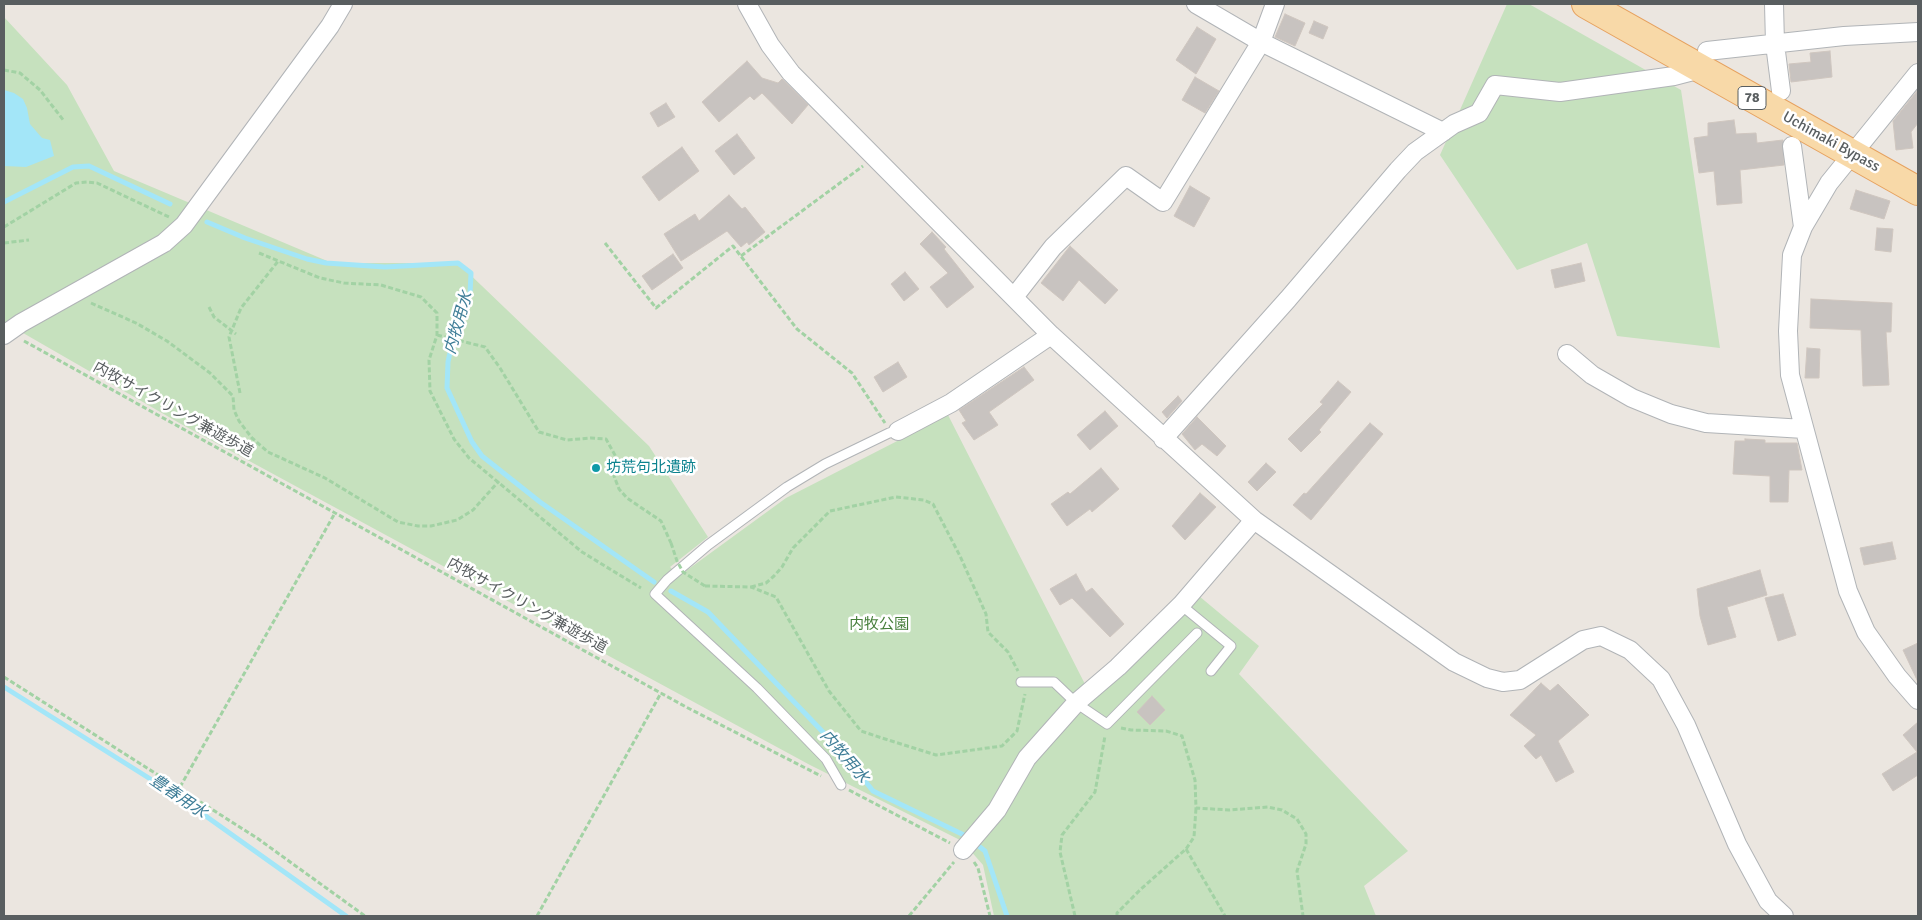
<!DOCTYPE html>
<meta charset="utf-8">
<style>
body{margin:0}
#map{position:relative;width:1922px;height:920px;overflow:hidden;background:#ebe6e0;font-family:Signika,sans-serif}
canvas{display:block}
.frame{position:absolute;inset:0;border:5px solid #595e60;pointer-events:none}
</style>
<div id="map">
<canvas width="1922" height="920"></canvas>
<div class="frame"></div>
</div>
<script>
const g = document.querySelector('canvas').getContext('2d');
g.lineJoin = 'round';
function fill(path, color) { g.fillStyle = color; g.fill(path, 'evenodd'); }
const shape = rows => new Path2D(rows.map(r => 'M' + r).join(''));
function strokePath(path, color, width, dash) { g.strokeStyle = color; g.lineWidth = width; g.lineCap = dash ? 'butt' : 'round'; g.setLineDash(dash || []); g.stroke(path); }
function write(font, color, halo, rows, align = 'center') {
  g.font = font + ' Signika,"Noto Sans JP",sans-serif'; g.lineWidth = 5; g.setLineDash([]); g.textBaseline = 'middle'; g.strokeStyle = halo; g.fillStyle = color; for (const [text, x, y, turn = 0] of rows) {
    g.save(); g.translate(x, y); g.rotate((+turn || 0) * Math.PI / 180); g.textAlign = isNaN(turn) ? turn : align; if (halo) g.strokeText(text, 0, 0); g.fillText(text, 0, 0); g.restore();
  }
}
fill(shape([
 [1507,4,1529,4,1681,90,1720,348,1617,336,1587,243,1517,270,1440,155],
 [4,17,67,85,114,171,332,263,458,263,649,446,708,537,670,567,679,576,786,498,948,415,1089,692,1193,591,1259,646,1239,674,1408,851,1364,886,1376,916,994,916,983,865,962,841,810,765,181,424,4,322]
]), '#c6e1be');
fill(shape([
 [4,90,14,93,23,99,27,108,30,124,42,138,50,140,54,156,26,167,4,166]
]), '#a3e6f8');
strokePath(shape([
 [4,202,73,167,89,166,170,204],
 [207,222,245,238,307,259,326,263,385,267,458,263,471,273,470,294,454,334,448,362,447,388,472,442,482,456,540,502,654,582],
 [671,591,708,612,843,753,873,791,966,836,985,851,1007,916],
 [4,687,179,797,346,916]
]), '#a3e6f8', 5);
const building = shape([
 [1285,14,1305,23,1295,46,1275,37,1285,14],
 [1314,21,1328,27,1323,39,1309,33,1314,21],
 [1197,27,1216,39,1196,74,1176,60,1197,27],
 [1830,51,1832,77,1791,82,1789,64,1811,62,1810,53,1830,51],
 [747,61,762,78,778,83,782,79,808,105,792,124,762,93,754,100,750,96,719,122,702,102,747,61],
 [1195,77,1219,91,1205,113,1182,100,1195,77],
 [1918,90,1918,123,1911,132,1913,148,1896,150,1893,121,1918,90],
 [666,103,675,117,658,127,650,113,666,103],
 [1734,120,1736,134,1756,133,1757,143,1783,140,1784,165,1740,170,1742,203,1717,205,1714,171,1699,173,1694,138,1708,136,1708,123,1734,120],
 [737,134,755,158,734,175,715,151,737,134],
 [682,147,699,171,659,201,642,177,682,147],
 [1190,186,1210,198,1194,227,1174,216,1190,186],
 [1856,190,1890,201,1884,219,1850,209,1856,190],
 [729,195,742,209,745,207,765,232,749,245,747,242,741,247,727,231,681,261,664,234,695,214,699,221,729,195],
 [1877,228,1893,229,1891,252,1875,250,1877,228],
 [932,232,946,247,944,249,974,287,947,308,930,287,948,273,920,244,932,232],
 [1070,246,1118,290,1105,304,1079,280,1063,301,1041,283,1070,246],
 [673,254,683,268,652,290,642,276,673,254],
 [1581,263,1585,281,1555,288,1551,270,1581,263],
 [905,272,919,289,904,301,891,284,905,272],
 [1811,299,1892,303,1891,332,1886,332,1889,385,1863,386,1861,330,1810,328,1811,299],
 [1807,348,1820,349,1819,378,1805,378,1807,348],
 [898,362,907,377,883,392,874,377,898,362],
 [1024,367,1034,380,989,412,998,425,974,440,962,423,966,421,959,410,1024,367],
 [1338,381,1351,392,1319,430,1321,432,1301,452,1288,439,1323,404,1320,402,1338,381],
 [1178,396,1182,401,1167,418,1162,412,1178,396],
 [1105,411,1118,426,1090,450,1077,435,1105,411],
 [1197,417,1226,446,1217,456,1202,444,1195,450,1182,434,1197,417],
 [1370,423,1383,434,1311,520,1293,505,1304,493,1306,494,1370,423],
 [1745,439,1765,440,1765,443,1797,443,1802,470,1789,470,1788,502,1770,502,1770,476,1733,474,1735,441,1745,441,1745,439],
 [1266,463,1276,472,1257,491,1248,482,1266,463],
 [1101,468,1119,489,1092,512,1090,509,1067,526,1051,504,1068,492,1070,494,1101,468],
 [1200,493,1216,507,1185,540,1172,526,1200,493],
 [1892,542,1896,559,1864,565,1860,548,1892,542],
 [1760,570,1767,595,1727,607,1736,637,1708,645,1700,616,1697,589,1760,570],
 [1076,574,1086,592,1092,588,1124,624,1110,637,1072,598,1060,605,1050,589,1076,574],
 [1783,594,1796,635,1778,641,1765,598,1783,594],
 [1918,643,1918,682,1903,650,1918,643],
 [1541,683,1550,691,1558,684,1589,715,1558,741,1574,772,1556,782,1541,755,1536,759,1524,746,1536,735,1510,715,1541,683],
 [1152,696,1165,710,1150,725,1137,712,1152,696],
 [1918,722,1918,775,1893,791,1882,774,1917,752,1903,735,1918,722]
]);
fill(building, '#c8c3c0');
strokePath(building, '#cfc6bf', 1);
const lane = shape([
 [1181,605,1231,646,1211,671],
 [1021,682,1054,682,1076,703,1107,724,1197,633],
 [841,785,826,759,757,688,655,594,667,580,708,545,787,487,825,464,889,433,898,431]
]);
const street = shape([
 [747,4,770,45,791,73,1051,335,1254,520,1454,662,1487,678,1503,682,1520,680,1583,640,1601,636,1630,650,1661,679,1686,725,1737,844,1768,901,1784,916],
 [1196,4,1261,42,1443,132],
 [1774,4,1775,44,1781,91],
 [1707,51,1844,36,1918,32],
 [1918,73,1829,183,1803,227,1792,255,1788,331,1790,375,1848,591,1866,632,1897,676,1918,700],
 [1792,146,1803,227],
 [1014,297,1053,247,1126,176,1163,202,1261,42,1275,4],
 [4,335,21,323,164,243,184,225,330,26,343,4],
 [1567,354,1592,375,1632,398,1671,414,1706,423,1804,429],
 [898,431,951,403,1051,335],
 [1163,439,1288,299,1398,170,1415,152,1454,124,1479,113,1495,85,1560,92,1674,76,1701,69],
 [963,850,997,810,1027,758,1076,703,1118,667,1181,605,1254,520]
]);
const primary = shape([
 [1586,4,1918,191]
]);
strokePath(lane, '#b1b4b7', 11);
strokePath(street, '#b1b4b7', 20);
strokePath(primary, '#e6a15e', 30);
strokePath(shape([
 [4,70,20,73,40,90,64,121],
 [4,227,76,183,87,182,97,183,169,217],
 [4,243,29,240],
 [605,243,656,308,733,246,797,329,852,373,885,423],
 [259,253,320,278,344,283,381,285,421,297,437,313,437,335,429,360,430,391,454,439,469,458,582,552,641,588],
 [741,256,863,166],
 [91,303,136,323,167,341,210,373,233,396,234,410,239,421,252,438,268,452,325,478,398,522,418,526,431,526,457,520,473,510,499,481],
 [209,307,214,317,236,334],
 [437,335,485,347,500,368,539,432,567,440,591,438,606,439,616,457,614,476,619,489,627,498,661,521,671,543],
 [24,341,686,707,821,776],
 [240,393,229,337,241,308,279,260],
 [705,586,751,587,776,597,829,691,861,731,882,738,936,755,1002,746,1017,731,1025,694],
 [751,587,766,583,774,576,782,567,793,548,830,511,896,497,924,500,933,504,960,556,986,614,988,632,1008,652,1018,671],
 [4,677,257,838,365,916],
 [1121,728,1131,730,1166,731,1182,736,1195,780,1196,808,1229,810,1268,807,1282,810,1297,819,1306,834,1306,844,1297,871,1303,916],
 [180,787,335,513],
 [849,790,950,843],
 [1186,849,1225,916],
 [974,862,978,868,990,916],
 [537,916,661,693],
 [909,916,954,862],
 [1075,916,1060,852,1062,835,1095,792,1105,736],
 [1117,916,1117,913,1141,889,1186,849,1194,837,1196,808]
]), '#a2d2a4', 3, [5, 2.5]);
strokePath(lane, '#fff', 9);
strokePath(street, '#fff', 18);
strokePath(primary, '#f8d9a8', 28);
strokePath(shape([
 [671,543,677,561,683,572,705,586]
]), '#a2d2a4', 3, [5, 2.5]);
for (const [x, y, r, color] of [
 [596,468,5,"#0f9aa8"]
]) { const dot = new Path2D(); dot.arc(x, y, r, 0, 2 * Math.PI); g.fillStyle = color; g.fill(dot); strokePath(dot, '#fff', 2); }
for (const [x, y, w] of [
 [1752,98,28]
]) { const box = new Path2D(); box.roundRect(x - w / 2, y - 11.5, w, 23, 4); g.fillStyle = '#fff'; g.fill(box); strokePath(box, '#595e60', 1); }
write('bold 14px', '#595e60', null, [
 ["78",1752,98]
]);
write('15px', '#595e60', '#fff', [
 ["Uchimaki Bypass",1831,142,29],
 ["内牧サイクリング兼遊歩道",173,410,29],
 ["内牧サイクリング兼遊歩道",527,606,29]
]);
write('15px', '#0d838f', '#fff', [
 ["坊荒句北遺跡",606,468]
], 'left');
write('15px', '#467e3a', '#fff', [
 ["内牧公園",879,625]
]);
write('italic 16px', '#3e7d97', '#fff', [
 ["内牧用水",459,323,-74],
 ["内牧用水",844,757,49],
 ["豊春用水",178,797,34]
]);
</script>
